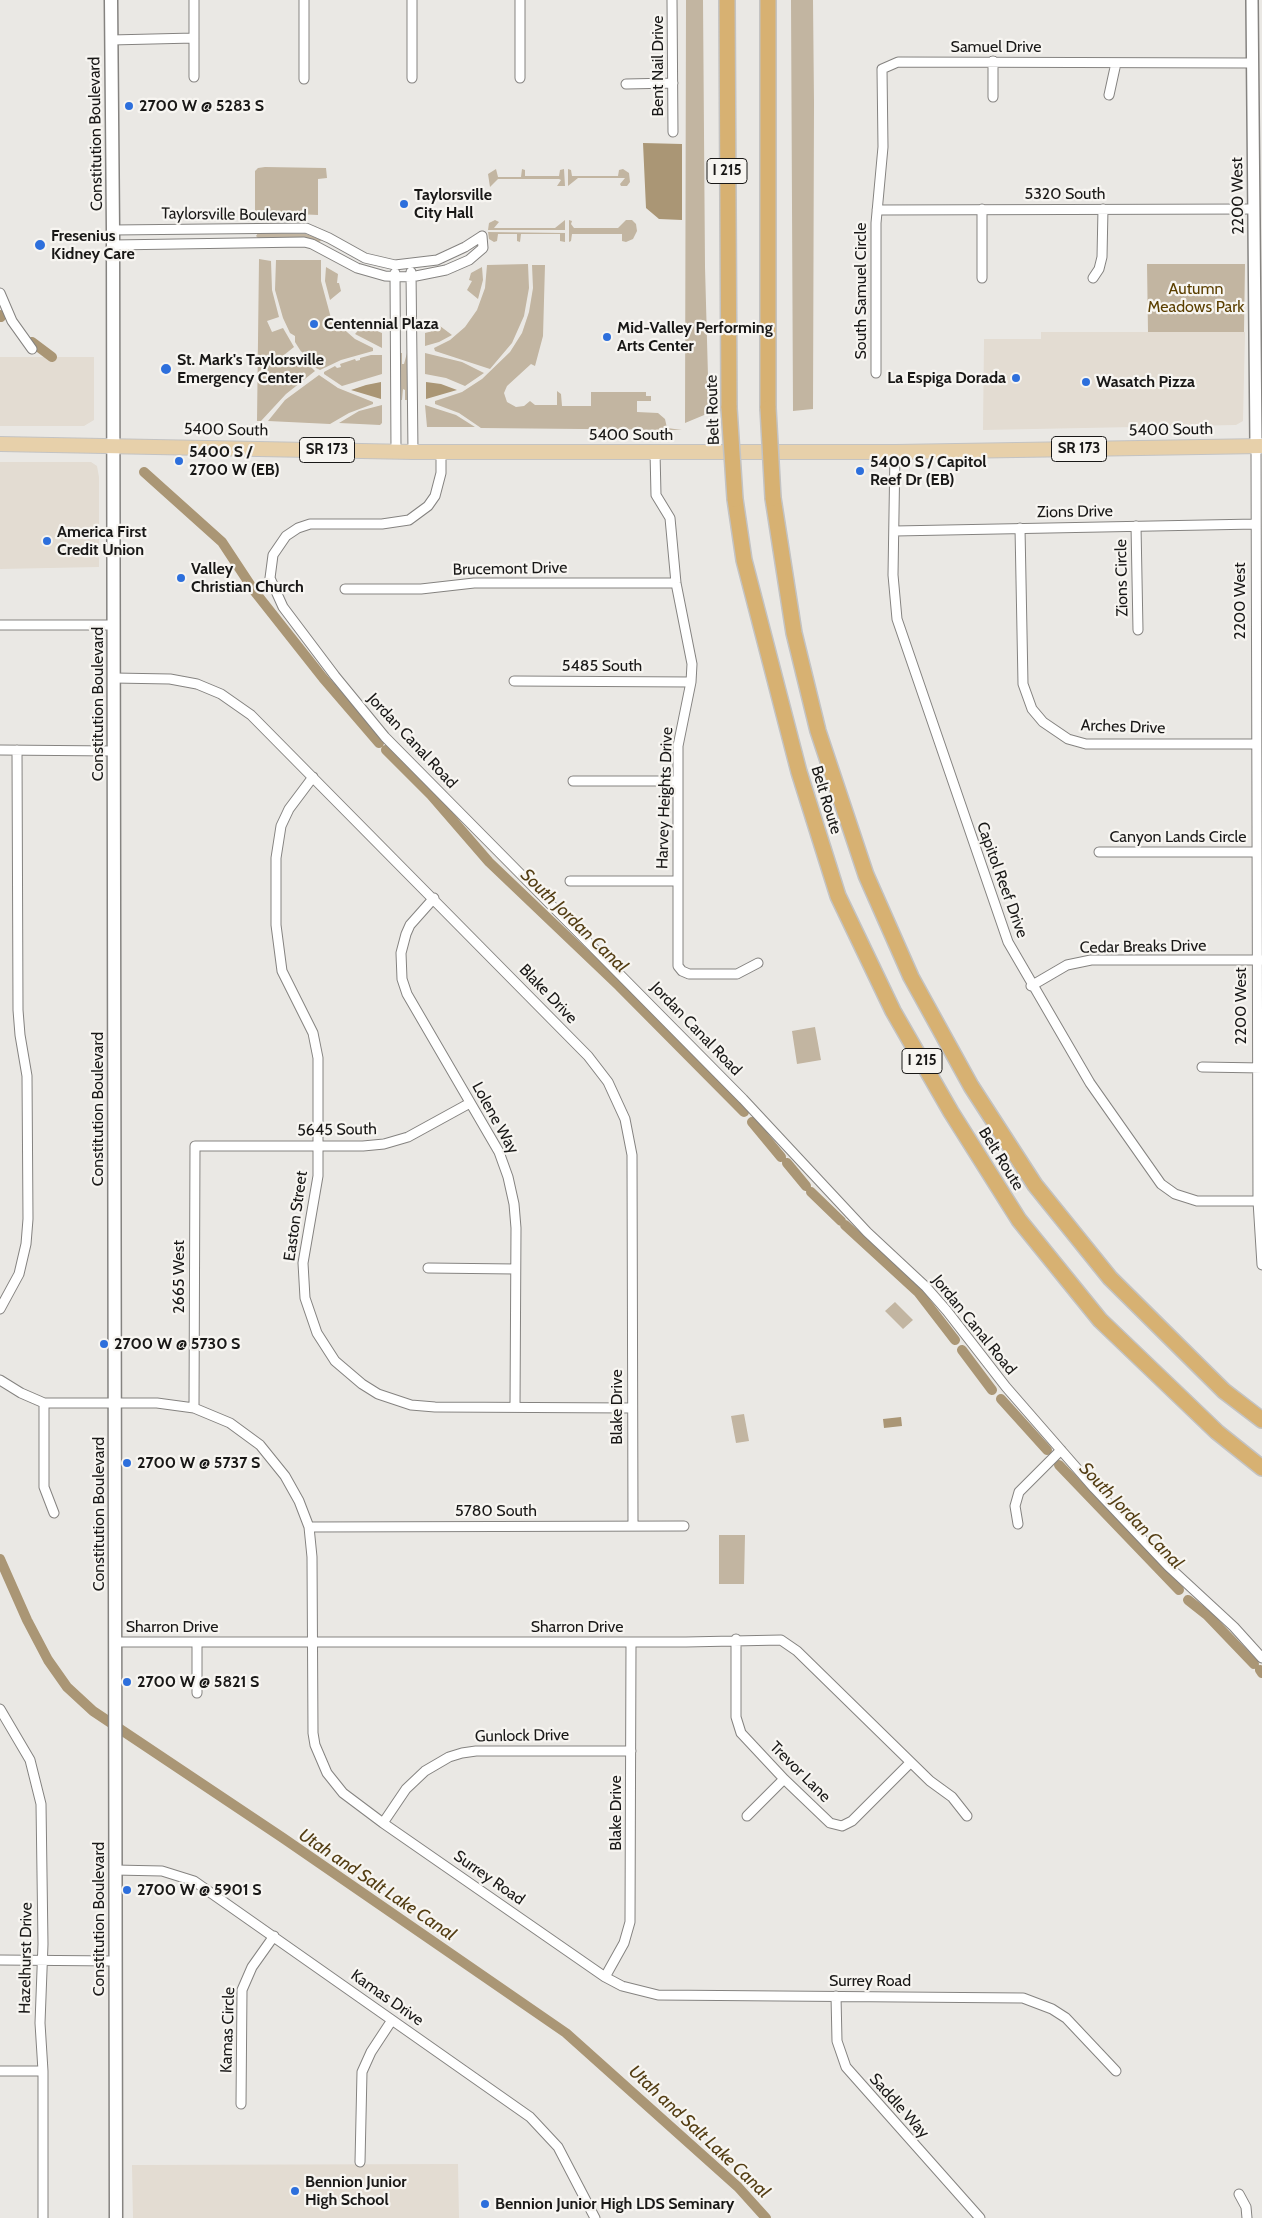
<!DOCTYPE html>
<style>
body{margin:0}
canvas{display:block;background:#eae8e4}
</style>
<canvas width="1262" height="2218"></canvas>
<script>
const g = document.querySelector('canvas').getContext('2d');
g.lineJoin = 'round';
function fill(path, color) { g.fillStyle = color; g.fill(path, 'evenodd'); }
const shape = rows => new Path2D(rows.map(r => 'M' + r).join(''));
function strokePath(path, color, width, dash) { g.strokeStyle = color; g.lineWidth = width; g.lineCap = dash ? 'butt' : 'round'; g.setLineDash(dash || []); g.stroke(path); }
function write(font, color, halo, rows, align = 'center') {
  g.font = font + ' Cabin,sans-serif'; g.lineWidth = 4.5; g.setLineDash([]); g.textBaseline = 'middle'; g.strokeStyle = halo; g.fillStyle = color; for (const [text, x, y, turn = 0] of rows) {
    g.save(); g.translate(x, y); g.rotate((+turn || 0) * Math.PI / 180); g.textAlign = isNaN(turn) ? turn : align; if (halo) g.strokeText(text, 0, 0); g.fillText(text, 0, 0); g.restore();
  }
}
fill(shape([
 [1041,332,1245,332,1243,421,1236,425,983,430,984,339,1041,339],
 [0,357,94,357,94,420,84,426,0,426],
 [0,462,91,462,97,466,99,477,99,567,0,569],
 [458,2164,459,2218,133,2218,132,2165]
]), '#e3dcd2');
fill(shape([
 [686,0,703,0,705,267,709,413,685,423],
 [791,0,813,0,814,103,813,409,793,411],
 [265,167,326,168,327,178,318,179,318,215,255,212,255,171,258,168],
 [496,169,498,177,521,177,522,169,525,170,525,176,559,176,560,170,564,169,565,186,557,186,561,180,559,179,498,179,490,187,488,174],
 [568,169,571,170,572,176,618,176,619,170,623,169,629,173,630,182,627,186,621,186,620,184,625,178,578,178,568,186],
 [495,220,499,222,494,228,555,228,565,220,565,230,488,230,489,223],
 [569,220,572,221,571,224,574,228,618,228,626,220,632,220,636,224,637,231,633,239,626,242,622,241,622,234,572,234,571,241,569,242],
 [488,232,565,233,565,242,560,241,560,234,521,234,520,242,517,241,517,234,498,234,497,241,494,242,489,239],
 [258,233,306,234,322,240,319,242,306,238,258,238,256,236],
 [259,259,271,261,272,290,279,317,267,321,272,332,283,328,294,347,284,355,291,364,301,357,315,371,286,394,261,421,257,421],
 [276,260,321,260,321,281,331,318,355,339,373,348,373,351,341,360,320,370,316,368,300,350,295,342,295,336,290,333,283,318,275,290],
 [528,264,529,288,524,316,512,343,490,369,435,351,434,348,450,340,465,327,477,310,485,288,487,265],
 [1147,264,1245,264,1244,332,1148,332],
 [532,265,545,265,543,336,535,366,531,364,507,386,504,393,507,402,516,407,524,406,530,401,535,405,557,405,557,391,561,394,562,406,591,406,591,392,646,392,646,396,651,396,651,401,637,401,637,412,658,413,665,419,667,428,682,430,481,428,459,413,435,404,435,401,462,392,482,379,510,352,522,333,529,312,533,288],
 [326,267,338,274,337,283,339,283,341,291,330,300,325,281],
 [482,267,483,280,478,299,467,290,472,281,469,280,471,273],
 [364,324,370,330,372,329,382,333,382,348,355,334],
 [440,326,452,335,439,342,425,346,425,333,437,330],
 [400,353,402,353,402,364,404,364,407,353,407,400,405,400,405,390,403,389,402,400,400,400],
 [425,353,462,362,484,373,465,386,446,378,425,374],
 [371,355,382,355,382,374,342,386,324,374,324,372,335,366,337,368,341,367,340,364,355,359,356,361,360,360,360,358],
 [319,375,338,388,373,402,373,404,349,413,330,424,268,421,285,400],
 [382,405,382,423,380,425,339,423,359,411],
 [425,405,456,415,475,427,427,427],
 [815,1027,821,1060,797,1064,792,1031],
 [895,1302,913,1320,903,1329,885,1311],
 [744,1414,749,1441,736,1443,731,1416],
 [719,1535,745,1535,744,1584,719,1584]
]), '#c2b5a1');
fill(shape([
 [643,143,682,144,682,220,659,219,646,208],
 [381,382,381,399,351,390,366,385],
 [426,382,441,384,457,390,426,399],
 [901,1417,902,1426,884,1428,883,1419]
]), '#aa9675');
strokePath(shape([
 [0,315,1,317],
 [32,342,52,357],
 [144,472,222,542,255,592,323,678,379,743],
 [386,750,431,795,489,862,619,986,744,1112],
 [752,1122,781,1157],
 [787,1163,806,1186],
 [811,1192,841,1221],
 [845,1225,918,1292,955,1340],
 [962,1350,992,1390],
 [1001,1399,1047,1450],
 [1059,1465,1179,1590],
 [0,1559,27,1620,48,1660,67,1687,93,1711,283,1838,566,2033,738,2187,766,2218],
 [1188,1600,1207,1615,1254,1664],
 [1260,1670,1262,1673]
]), '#aa9675', 10);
const minor = shape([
 [194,0,194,77],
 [304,0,304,79],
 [412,0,412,78],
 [520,0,520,78],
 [672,0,673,132],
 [111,40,194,38],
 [993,61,993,97],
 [626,84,673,83],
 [1109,95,1116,63],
 [877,210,1254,209],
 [113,230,306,228,329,238,365,258,395,265,437,260,465,247,482,236],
 [113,245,304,242,312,244,357,268,385,276,411,277,446,270,469,260,483,248,482,236],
 [411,272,413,452],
 [395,273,396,451],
 [982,278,982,209],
 [1093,278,1099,269,1102,257,1103,209],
 [0,293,12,321,32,349],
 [876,373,876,223,883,147,882,69,898,62,1252,63],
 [1256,446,1258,1201,1262,1265],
 [441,452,441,473,435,496,428,506,409,520,382,524,310,524,298,528,286,536,273,555,270,578,283,607,335,676,385,737,743,1099,867,1232,926,1287,947,1311,1006,1387,1094,1488,1168,1566,1234,1627,1262,1658],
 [655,452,656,495,670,518,676,583,692,664,691,682,678,746,678,966,682,971,689,974,737,974,758,963],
 [895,452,893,575,897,619,1008,942,1090,1083,1161,1184,1175,1194,1197,1201,1258,1201],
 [1136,526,1138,630],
 [1020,528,1023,684,1032,709,1043,722,1068,739,1086,744,1256,744],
 [895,531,1256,524],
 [345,589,421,589,474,583,676,583],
 [0,625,114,625],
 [114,678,170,679,197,684,221,694,251,715,588,1056,608,1082,625,1119,632,1155,633,1526],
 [514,681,691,682],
 [0,750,114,751],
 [313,777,289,809,281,826,276,858,276,925,282,971,313,1033,318,1058,318,1176,303,1263,305,1298,317,1333,335,1361,362,1384,378,1394,411,1405,435,1407,632,1408],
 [573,781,678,781],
 [1099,852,1257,852],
 [570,881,677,881],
 [434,898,410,925,406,934,401,953,402,979,407,994,499,1152,508,1177,514,1204,516,1228,515,1407],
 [1031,986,1067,965,1091,960,1262,960],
 [1202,1067,1262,1068],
 [428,1268,515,1269],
 [0,1309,19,1274,26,1244,28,1219,27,1076,20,1035,18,1010,17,750],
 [0,1380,21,1393,44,1403,157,1403,194,1408,230,1423,260,1445,285,1476,299,1501,309,1527,312,1557,313,1733,315,1745,327,1773,343,1793,383,1823,605,1977,622,1986,658,1995,1023,1998,1052,2009,1066,2018,1116,2071],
 [44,1403,44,1487,54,1513],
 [194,1408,195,1146,363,1146,384,1144,408,1137,470,1103],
 [1018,1524,1015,1506,1019,1492,1061,1450],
 [309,1527,684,1526],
 [736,1639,736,1717,741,1733,784,1779,830,1823,842,1826,852,1821,910,1763],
 [115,1642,686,1642,781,1640,797,1651,930,1781,952,1797,967,1816],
 [197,1642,197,1693],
 [0,1709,30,1760,41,1804,43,1944,40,2023,43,2071,43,2218],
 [747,1816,784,1779],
 [383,1823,406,1789,425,1771,449,1757,462,1753,476,1751,631,1751],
 [115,1870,162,1871,194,1881,530,2117,558,2147,595,2218],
 [0,1960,115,1961],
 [605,1977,624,1943,630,1922,631,1642],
 [836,1996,837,2041,846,2067,980,2218],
 [0,2071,43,2071],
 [241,2104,242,1990,252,1967,274,1936],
 [360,2162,362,2072,371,2052,392,2020],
 [1239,2194,1246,2207,1247,2218]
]);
const tertiary = shape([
 [1252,0,1256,446]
]);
const secondary = shape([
 [111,0,113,230,116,2218]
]);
const primary = shape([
 [0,444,413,452,895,452,1262,446]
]);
const motorway = shape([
 [727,0,729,408],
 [768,408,768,0],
 [773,498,794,633,818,731,866,875,911,977,971,1086,1035,1185,1110,1278,1224,1391,1262,1420],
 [735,499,744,560,799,772,838,896,893,1011,951,1112,1019,1220,1100,1320,1217,1432,1262,1468]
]);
strokePath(minor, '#858380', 11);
strokePath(tertiary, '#858380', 14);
strokePath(secondary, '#858380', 15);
strokePath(primary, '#c3c3c3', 16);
strokePath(motorway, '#c3c3c3', 18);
strokePath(minor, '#fff', 9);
strokePath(tertiary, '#fff', 11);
strokePath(secondary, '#fff', 12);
strokePath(primary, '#e7d0aa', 14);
strokePath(motorway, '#d7b172', 15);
const motorwayBridge = shape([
 [729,408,735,499],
 [768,408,773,498]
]);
strokePath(motorwayBridge, '#c3c3c3', 18, []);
strokePath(motorwayBridge, '#d7b172', 15);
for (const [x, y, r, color] of [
 [129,106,5,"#2d6fdc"],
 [404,204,5,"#2d6fdc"],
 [40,245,6,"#2d6fdc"],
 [314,324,5,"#2d6fdc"],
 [607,337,5,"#2d6fdc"],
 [166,369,6,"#2d6fdc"],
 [1016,378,5,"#2d6fdc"],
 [1086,382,5,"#2d6fdc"],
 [179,461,5,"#2d6fdc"],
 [860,471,5,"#2d6fdc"],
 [47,541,5,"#2d6fdc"],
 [181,578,5,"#2d6fdc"],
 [104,1344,5,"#2d6fdc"],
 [127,1463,5,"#2d6fdc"],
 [127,1682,5,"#2d6fdc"],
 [127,1890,5,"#2d6fdc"],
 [295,2191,5,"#2d6fdc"],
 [485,2204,5,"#2d6fdc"]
]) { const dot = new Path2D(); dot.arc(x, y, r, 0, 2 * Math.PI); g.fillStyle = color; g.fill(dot); strokePath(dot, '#f7f5f1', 2); }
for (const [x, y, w] of [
 [727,171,40],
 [1079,449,55],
 [327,450,55],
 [922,1061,40]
]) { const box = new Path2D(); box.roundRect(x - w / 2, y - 12.5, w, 25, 4); g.fillStyle = '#f7f5f1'; g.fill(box); strokePath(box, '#191817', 1); }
write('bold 15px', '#191817', null, [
 ["I 215",727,171],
 ["SR 173",1079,449],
 ["SR 173",327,450],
 ["I 215",922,1061]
]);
write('16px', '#191817', '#f7f5f1', [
 ["Samuel Drive",996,47],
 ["Bent Nail Drive",658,66,-90],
 ["Constitution Boulevard",96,134,-91],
 ["5320 South",1065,194],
 ["2200 West",1238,196,-91],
 ["Taylorsville Boulevard",234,215,1],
 ["South Samuel Circle",861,291,-90],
 ["Belt Route",713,410,-92],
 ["5400 South",226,430,1],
 ["5400 South",1171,430,-1],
 ["5400 South",631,435],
 ["Zions Drive",1075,512,-1],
 ["Brucemont Drive",510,569,-1],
 ["Zions Circle",1122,578,-91],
 ["2200 West",1240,601,-90],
 ["5485 South",602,666],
 ["Constitution Boulevard",98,704,-90],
 ["Arches Drive",1123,727,2],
 ["Jordan Canal Road",412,741,47],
 ["Harvey Heights Drive",665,798,-88],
 ["Belt Route",826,800,73],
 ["Canyon Lands Circle",1178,837],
 ["Capitol Reef Drive",1002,880,70],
 ["Cedar Breaks Drive",1143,947,-1],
 ["Blake Drive",548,994,46],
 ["2200 West",1241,1006,-90],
 ["Jordan Canal Road",696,1029,46],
 ["Constitution Boulevard",98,1109,-90],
 ["Lolene Way",495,1118,61],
 ["5645 South",337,1130,-1],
 ["Belt Route",1001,1159,58],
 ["Easton Street",296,1216,-82],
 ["2665 West",179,1277,-90],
 ["Jordan Canal Road",974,1325,51],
 ["Blake Drive",617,1407,-90],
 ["5780 South",496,1511],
 ["Constitution Boulevard",99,1514,-90],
 ["Sharron Drive",172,1627],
 ["Sharron Drive",577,1627],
 ["Gunlock Drive",522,1736,-1],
 ["Trevor Lane",800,1772,45],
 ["Blake Drive",616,1813,-90],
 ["Surrey Road",489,1878,35],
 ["Constitution Boulevard",99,1919,-90],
 ["Hazelhurst Drive",26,1958,-89],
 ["Surrey Road",870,1981],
 ["Kamas Drive",387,1998,35],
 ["Kamas Circle",228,2030,-88],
 ["Saddle Way",899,2106,48]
]);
write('bold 16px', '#191817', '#f7f5f1', [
 ["2700 W @ 5283 S",139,106],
 ["Taylorsville",414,195],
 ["City Hall",414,213],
 ["Fresenius",51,236],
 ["Kidney Care",51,254],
 ["Centennial Plaza",324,324],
 ["Mid-Valley Performing",617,328],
 ["Arts Center",617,346],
 ["St. Mark's Taylorsville",177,360],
 ["Emergency Center",177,378],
 ["La Espiga Dorada",1006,378,"right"],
 ["Wasatch Pizza",1096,382],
 ["5400 S /",189,452],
 ["2700 W (EB)",189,470],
 ["5400 S / Capitol",870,462],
 ["Reef Dr (EB)",870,480],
 ["America First",57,532],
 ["Credit Union",57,550],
 ["Valley",191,569],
 ["Christian Church",191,587],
 ["2700 W @ 5730 S",114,1344],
 ["2700 W @ 5737 S",137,1463],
 ["2700 W @ 5821 S",137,1682],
 ["2700 W @ 5901 S",137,1890],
 ["Bennion Junior",305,2182],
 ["High School",305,2200],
 ["Bennion Junior High LDS Seminary",495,2204]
], 'left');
write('16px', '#5b3f00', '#f7f5f1', [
 ["Autumn",1196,289],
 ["Meadows Park",1196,307]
]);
write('italic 18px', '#533d13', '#f7f5f1', [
 ["South Jordan Canal",574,921,44],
 ["South Jordan Canal",1131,1516,46],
 ["Utah and Salt Lake Canal",377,1885,34],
 ["Utah and Salt Lake Canal",699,2132,43]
]);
</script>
